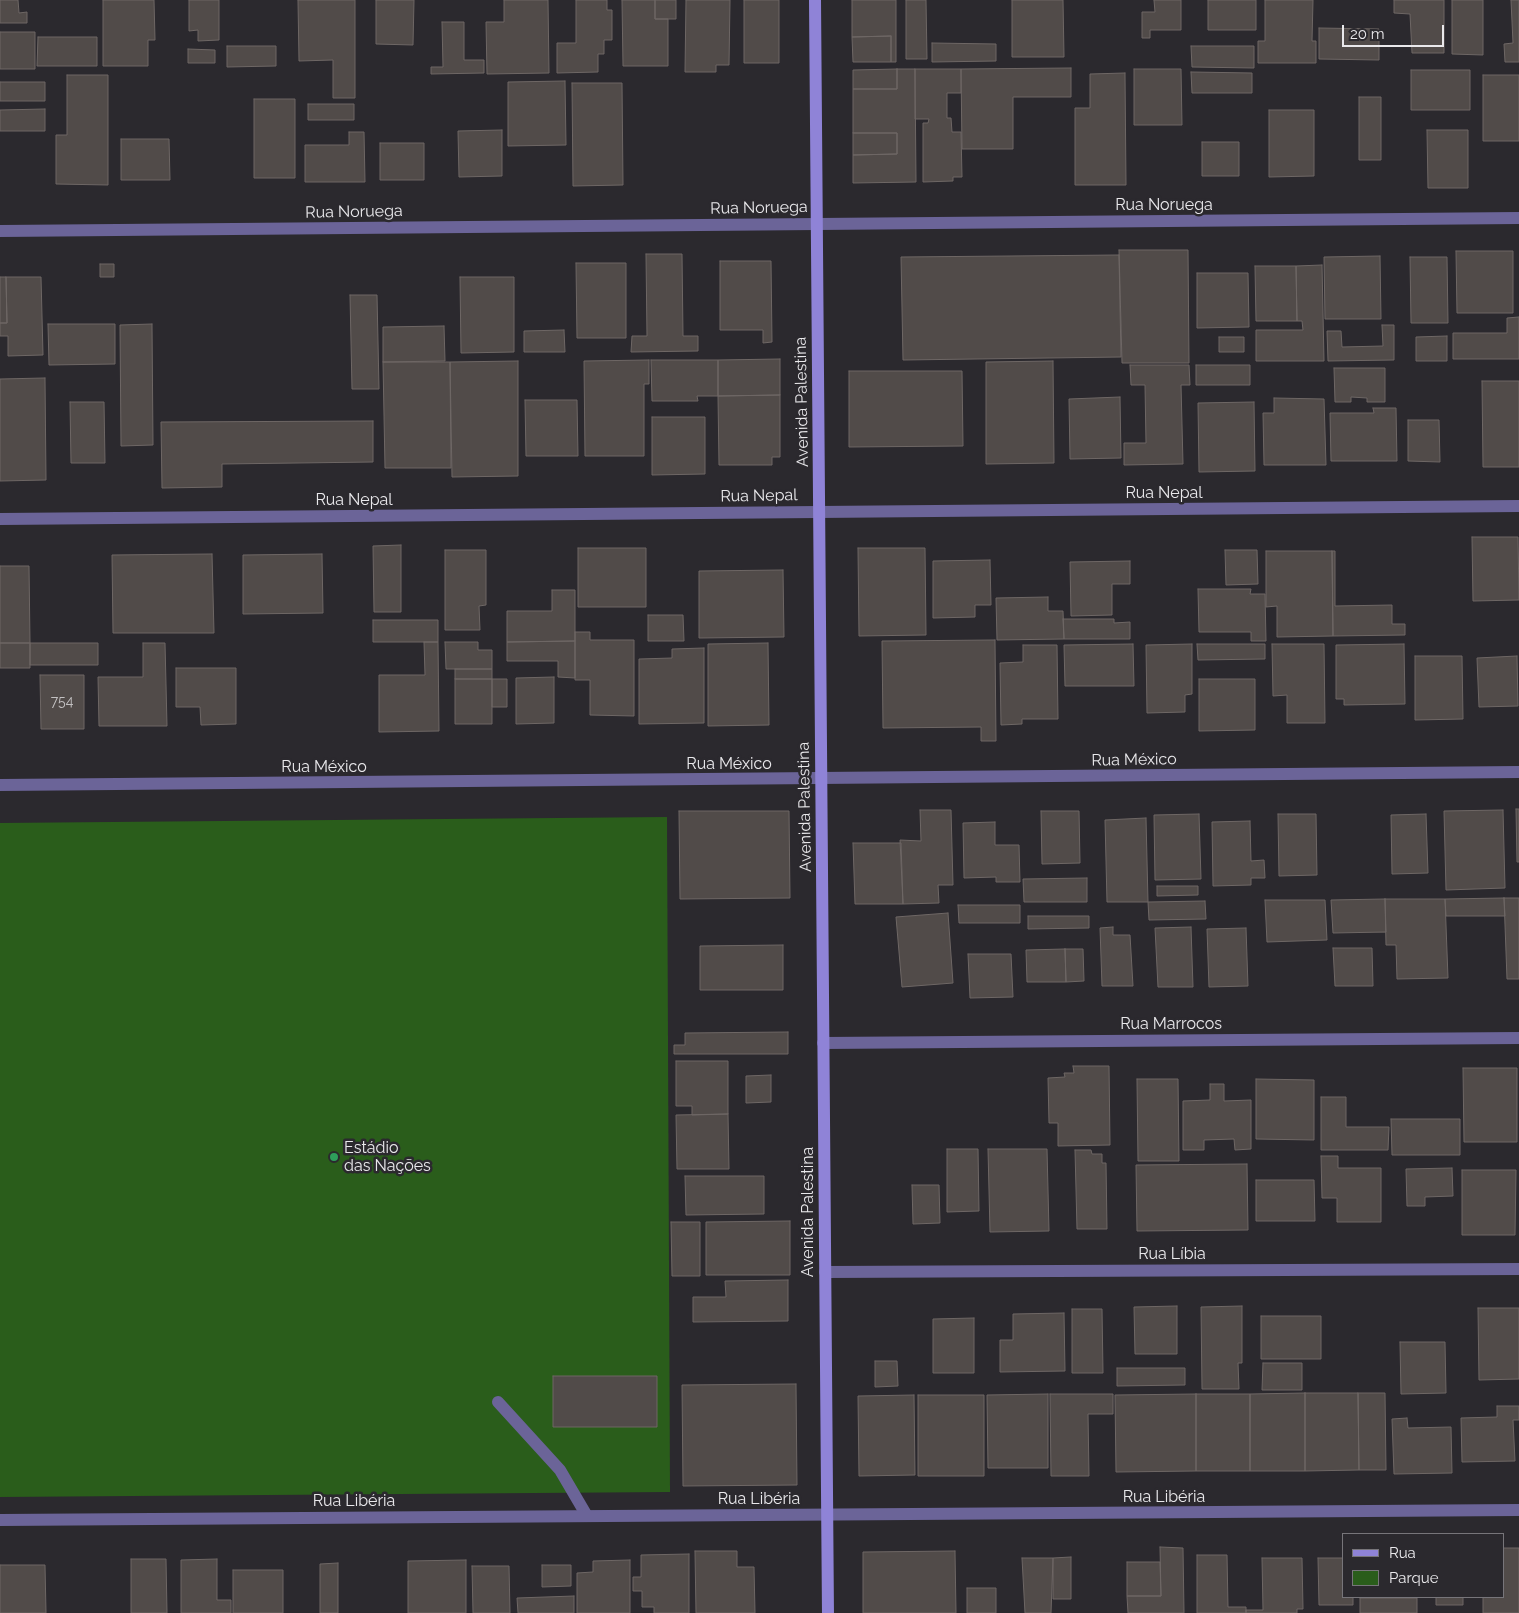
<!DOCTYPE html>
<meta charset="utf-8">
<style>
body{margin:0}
#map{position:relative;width:1519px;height:1613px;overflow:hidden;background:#2b292e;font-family:Raleway,sans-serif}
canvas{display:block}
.legend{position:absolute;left:1342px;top:1533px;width:162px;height:65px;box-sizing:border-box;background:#2b292e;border:1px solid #77757a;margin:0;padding:6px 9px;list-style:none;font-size:15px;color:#e9e8eb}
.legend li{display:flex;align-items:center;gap:10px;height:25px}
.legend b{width:25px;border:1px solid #77757a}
.scale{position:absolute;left:1342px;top:25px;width:102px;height:22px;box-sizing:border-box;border:2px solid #e9e8eb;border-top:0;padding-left:6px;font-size:15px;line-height:18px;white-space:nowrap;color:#e9e8eb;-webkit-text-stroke:4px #2b292e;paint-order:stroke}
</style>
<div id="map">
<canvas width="1519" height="1613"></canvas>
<ul class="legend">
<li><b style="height:6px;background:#8f83d7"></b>Rua</li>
<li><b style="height:14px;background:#2a5d1b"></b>Parque</li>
</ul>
<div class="scale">20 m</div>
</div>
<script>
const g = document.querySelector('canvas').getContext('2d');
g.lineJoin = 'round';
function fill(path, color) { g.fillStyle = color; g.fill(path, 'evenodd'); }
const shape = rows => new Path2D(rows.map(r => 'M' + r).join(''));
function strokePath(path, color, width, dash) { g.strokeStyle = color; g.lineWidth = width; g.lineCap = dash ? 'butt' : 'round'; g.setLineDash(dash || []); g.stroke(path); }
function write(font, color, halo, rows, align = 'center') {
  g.font = font + ' Raleway,sans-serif'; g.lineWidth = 5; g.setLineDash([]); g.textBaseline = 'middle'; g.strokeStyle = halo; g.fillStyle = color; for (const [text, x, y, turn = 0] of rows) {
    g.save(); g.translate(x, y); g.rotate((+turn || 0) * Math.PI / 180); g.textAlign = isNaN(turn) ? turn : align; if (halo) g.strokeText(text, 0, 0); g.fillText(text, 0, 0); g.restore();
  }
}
fill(shape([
 [667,817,670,1492,0,1497,0,823]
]), '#2a5d1b');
const building = shape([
 [0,0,18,0,19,13,27,12,27,23,0,23,0,0],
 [103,0,154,0,155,40,148,40,148,66,103,66,103,0],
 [189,0,219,0,219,40,198,41,198,30,189,31,189,0],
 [298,0,355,0,355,98,333,98,333,60,299,61,298,0],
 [376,0,414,0,413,45,376,44,376,0],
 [504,0,548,0,549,73,487,74,486,22,504,22,504,0],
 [576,0,607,0,607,10,612,10,612,40,604,40,604,54,598,54,598,72,557,73,557,43,576,43,576,0],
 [622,0,655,0,655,19,668,19,668,66,623,66,622,0],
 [655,0,676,0,676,19,655,19,655,0],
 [686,0,730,0,729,65,716,65,716,72,685,72,686,0],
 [744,0,779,0,779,63,744,63,744,0],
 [852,0,896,0,896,62,891,62,891,36,852,37,852,0],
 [906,0,926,0,927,59,906,59,906,0],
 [1012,0,1063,0,1064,57,1012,57,1012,0],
 [1154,0,1181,0,1181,30,1150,30,1150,38,1142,38,1142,12,1155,12,1154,0],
 [1208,0,1256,0,1256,30,1208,30,1208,0],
 [1265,0,1313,0,1312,41,1316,41,1316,63,1258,63,1258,41,1265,41,1265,0],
 [1394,0,1444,0,1444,53,1412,53,1410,14,1394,13,1394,0],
 [1452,0,1483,0,1483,55,1452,54,1452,0],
 [1511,0,1519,0,1519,62,1505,62,1504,44,1513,43,1511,0],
 [442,22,464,22,464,60,484,60,484,73,431,74,431,67,443,67,442,22],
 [1319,28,1379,29,1379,60,1319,59,1319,28],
 [0,32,35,32,35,69,0,69,0,32],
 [891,36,891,62,853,62,852,37,891,36],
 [38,37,97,37,97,66,37,66,38,37],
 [932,43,996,44,996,61,932,62,932,43],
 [227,46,276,46,276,66,227,67,227,46],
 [1191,46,1254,46,1254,68,1192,67,1191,46],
 [188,49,215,50,215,63,188,63,188,49],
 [1071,68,1071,97,1013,97,1013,149,962,149,961,69,1071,68],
 [897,69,897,89,853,89,853,70,897,69],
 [897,69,915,69,916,182,853,183,853,155,897,154,897,133,853,133,853,89,897,89,897,69],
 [915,69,961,69,961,93,947,93,947,118,951,118,952,132,961,132,962,177,953,177,953,181,923,182,923,123,928,123,929,119,915,119,915,69],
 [1134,69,1181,69,1182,125,1134,125,1134,69],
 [1411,70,1470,70,1470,110,1411,110,1411,70],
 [1191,72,1252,73,1252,93,1192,93,1191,72],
 [1125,73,1126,185,1075,185,1075,108,1090,108,1090,74,1125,73],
 [67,75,108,75,108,185,56,184,56,135,67,135,67,75],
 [1483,75,1519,75,1519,141,1483,141,1483,75],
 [565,81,566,145,508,146,508,82,565,81],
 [0,82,45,82,45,101,0,101,0,82],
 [572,83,622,83,623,185,573,186,572,83],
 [1359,97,1381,97,1381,160,1359,160,1359,97],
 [254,99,295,99,295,178,254,178,254,99],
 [308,104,354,104,354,120,308,120,308,104],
 [45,109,45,131,0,131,0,110,45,109],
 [1269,110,1314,110,1314,176,1269,177,1269,110],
 [502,130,502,176,459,177,458,131,502,130],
 [1427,130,1468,130,1468,188,1428,188,1427,130],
 [349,132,364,132,365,182,305,182,305,145,349,145,349,132],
 [853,133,897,133,897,154,853,155,853,133],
 [121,139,169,139,170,180,121,180,121,139],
 [1202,142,1239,142,1239,176,1202,176,1202,142],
 [380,143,424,143,424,180,380,180,380,143],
 [1119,250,1188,250,1189,363,1122,363,1119,250],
 [1456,251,1513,251,1513,313,1457,313,1456,251],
 [646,254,682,254,683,336,698,336,698,351,631,352,632,336,647,336,646,254],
 [1119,255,1121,357,903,360,901,257,1119,255],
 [1380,256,1381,319,1325,319,1324,257,1380,256],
 [1410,257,1447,257,1448,323,1411,323,1410,257],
 [720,261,771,261,772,342,763,343,763,330,720,330,720,261],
 [576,263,626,263,626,338,577,338,576,263],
 [100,264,114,264,114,277,100,277,100,264],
 [1322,265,1324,361,1256,361,1256,330,1303,330,1302,321,1297,321,1296,266,1322,265],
 [1255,266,1296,266,1297,321,1256,321,1255,266],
 [1197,273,1248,273,1249,327,1197,328,1197,273],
 [0,277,6,277,7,323,0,323,0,277],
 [6,277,41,277,43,355,8,356,8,336,0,336,0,323,7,323,6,277],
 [460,277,514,277,514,352,461,353,460,277],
 [350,295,377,295,379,389,352,389,350,295],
 [1519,317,1519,359,1453,359,1453,333,1507,333,1507,318,1519,317],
 [48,324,115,324,115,364,49,365,48,324],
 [152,324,153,445,121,446,120,325,152,324],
 [1382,325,1394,325,1394,360,1328,361,1327,331,1341,331,1342,347,1383,346,1382,325],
 [444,326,445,361,383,362,383,327,444,326],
 [564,330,565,352,524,352,524,331,564,330],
 [1447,336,1447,361,1416,361,1416,337,1447,336],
 [1219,337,1244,337,1244,352,1219,352,1219,337],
 [780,359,780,395,718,396,718,360,780,359],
 [649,360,649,384,644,384,644,456,585,456,584,361,649,360],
 [651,360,718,360,718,396,697,396,698,401,652,401,651,360],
 [518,361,518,476,452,477,450,362,518,361],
 [1053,361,1054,463,986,464,986,362,1053,361],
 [383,362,450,362,451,468,385,468,383,362],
 [1130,365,1189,365,1190,385,1181,385,1183,464,1124,465,1124,443,1146,443,1145,385,1131,385,1130,365],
 [1196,365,1250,365,1250,385,1196,385,1196,365],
 [1334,368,1385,368,1385,402,1367,402,1367,398,1351,397,1351,402,1335,402,1334,368],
 [849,371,962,371,963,446,849,447,849,371],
 [45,378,46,480,0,481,0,379,45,378],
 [1482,381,1519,381,1519,467,1483,467,1482,381],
 [780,395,780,457,772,457,772,465,719,465,718,396,780,395],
 [1120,397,1121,458,1070,459,1069,399,1120,397],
 [1274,398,1324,399,1326,465,1264,465,1263,413,1274,413,1274,398],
 [525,400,577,400,578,456,526,456,525,400],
 [70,402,104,402,105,463,71,463,70,402],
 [1254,402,1255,471,1199,472,1198,403,1254,402],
 [1373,408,1396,408,1397,461,1331,461,1330,413,1374,413,1373,408],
 [652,417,705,417,705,474,652,475,652,417],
 [1408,420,1439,420,1440,462,1408,461,1408,420],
 [373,421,373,462,222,464,222,487,162,488,161,422,373,421],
 [1472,537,1518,537,1519,600,1473,601,1472,537],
 [401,545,401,612,374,612,373,546,401,545],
 [578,548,646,548,646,607,578,607,578,548],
 [858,548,925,548,926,635,859,636,858,548],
 [445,550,486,550,486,605,479,606,480,630,445,630,445,550],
 [1225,550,1257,550,1258,584,1226,585,1225,550],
 [1266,551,1332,551,1333,636,1277,637,1277,606,1266,607,1266,551],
 [1332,551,1335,551,1335,606,1392,605,1392,624,1405,624,1405,635,1333,636,1332,551],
 [212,554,214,633,113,633,112,555,212,554],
 [322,554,323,613,243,614,243,555,322,554],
 [990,560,991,605,975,605,975,617,933,618,933,561,990,560],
 [1130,561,1130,584,1112,584,1112,615,1071,616,1070,562,1130,561],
 [0,566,29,566,30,643,0,643,0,566],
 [783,570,784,637,699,638,699,571,783,570],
 [1198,589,1251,589,1250,594,1265,594,1266,641,1251,641,1251,632,1199,632,1198,589],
 [552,590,575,590,575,641,507,642,507,611,552,611,552,590],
 [1048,597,1048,611,1063,611,1064,639,997,640,996,598,1048,597],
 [648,615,683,615,684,641,648,641,648,615],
 [1063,619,1114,619,1114,623,1130,622,1130,639,1064,639,1063,619],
 [373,620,438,620,438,642,373,642,373,620],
 [575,632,590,632,590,640,634,640,634,716,590,715,590,680,575,680,575,632],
 [995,640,996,741,981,741,981,727,883,728,882,641,995,640],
 [575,641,575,678,558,677,558,661,507,661,507,642,575,641],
 [424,642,438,642,439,731,379,732,379,675,425,675,424,642],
 [445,642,478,642,478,650,492,650,492,669,446,669,445,642],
 [0,643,30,643,30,668,0,668,0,643],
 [30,643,98,643,98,665,30,665,30,643],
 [143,643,165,643,167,726,99,726,98,677,143,677,143,643],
 [768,643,769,725,708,726,708,644,768,643],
 [1133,644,1134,686,1065,686,1064,645,1133,644],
 [1192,644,1192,694,1185,695,1185,712,1147,713,1146,645,1192,644],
 [1197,644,1265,644,1265,659,1198,660,1197,644],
 [1272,644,1324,644,1325,723,1287,723,1287,695,1273,696,1272,644],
 [1404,644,1405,704,1344,705,1344,699,1336,699,1336,645,1404,644],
 [1023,645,1057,645,1058,719,1022,719,1022,724,1001,725,1000,663,1023,662,1023,645],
 [704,648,704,723,639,724,639,659,672,658,672,649,704,648],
 [1415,656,1462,656,1463,719,1415,720,1415,656],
 [1517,656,1518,706,1479,707,1477,658,1517,656],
 [176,668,236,668,236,724,201,725,200,707,176,707,176,668],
 [455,669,492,669,492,679,455,679,455,669],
 [40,675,84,675,84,729,41,729,40,675],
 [554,677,554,723,516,724,516,678,554,677],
 [455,679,492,679,492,724,455,724,455,679],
 [492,679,507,679,507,707,492,707,492,679],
 [1199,679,1255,679,1255,730,1199,731,1199,679],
 [1516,809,1519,809,1519,862,1517,862,1516,809],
 [920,810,951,810,953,885,938,885,939,903,903,904,900,840,921,841,920,810],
 [1503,810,1505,888,1446,890,1444,811,1503,810],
 [679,811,789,811,790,898,680,899,679,811],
 [1041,811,1079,811,1080,863,1042,864,1041,811],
 [1199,814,1201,879,1155,880,1154,815,1199,814],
 [1278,814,1316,814,1317,875,1279,876,1278,814],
 [1426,814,1428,873,1392,874,1391,815,1426,814],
 [1146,818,1148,902,1107,902,1105,820,1146,818],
 [1250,821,1251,861,1264,860,1265,878,1251,878,1251,885,1213,886,1212,822,1250,821],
 [995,822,995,845,1019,845,1020,882,996,882,996,877,964,878,963,823,995,822],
 [853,843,901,843,903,904,855,904,853,843],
 [1087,878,1087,902,1024,902,1023,879,1087,878],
 [1157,886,1198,886,1198,895,1157,896,1157,886],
 [1504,898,1505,916,1446,916,1445,899,1504,898],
 [1504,898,1519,898,1519,979,1507,979,1504,898],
 [1385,899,1445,899,1448,978,1397,979,1396,945,1386,945,1385,899],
 [1385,899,1386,932,1333,933,1331,900,1385,899],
 [1265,900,1325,900,1327,940,1267,942,1265,900],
 [1205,901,1206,919,1149,920,1148,902,1205,901],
 [958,905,1020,905,1020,923,959,923,958,905],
 [948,913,953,983,902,987,896,917,948,913],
 [1028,916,1089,916,1089,928,1028,929,1028,916],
 [1113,927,1113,935,1130,935,1133,986,1102,986,1100,928,1113,927],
 [1191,927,1193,987,1158,987,1155,928,1191,927],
 [1246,928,1248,986,1209,987,1207,929,1246,928],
 [783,945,783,990,700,990,700,946,783,945],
 [1333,948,1372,948,1373,986,1335,986,1333,948],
 [1065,949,1083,949,1084,981,1066,982,1065,949],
 [1065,949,1066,982,1027,982,1026,950,1065,949],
 [968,954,1011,954,1013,997,970,998,968,954],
 [788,1032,788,1054,674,1054,674,1045,685,1045,685,1033,788,1032],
 [676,1061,728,1061,728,1114,692,1115,692,1106,676,1106,676,1061],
 [1073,1066,1109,1066,1110,1145,1058,1146,1058,1123,1049,1123,1048,1078,1065,1077,1064,1073,1074,1073,1073,1066],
 [1463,1068,1517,1068,1517,1142,1464,1142,1463,1068],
 [771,1075,771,1102,746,1103,746,1076,771,1075],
 [1137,1079,1178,1079,1179,1161,1138,1161,1137,1079],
 [1256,1079,1314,1080,1314,1140,1256,1139,1256,1079],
 [1210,1084,1224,1084,1224,1101,1251,1100,1251,1149,1235,1150,1234,1139,1204,1140,1204,1150,1183,1150,1183,1101,1210,1100,1210,1084],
 [1321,1097,1346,1097,1346,1127,1389,1127,1388,1150,1321,1150,1321,1097],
 [728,1114,729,1169,677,1169,676,1115,728,1114],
 [1391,1119,1460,1119,1460,1155,1392,1155,1391,1119],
 [947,1149,978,1149,979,1211,947,1212,947,1149],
 [988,1149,1047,1149,1049,1231,990,1232,988,1149],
 [1075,1150,1091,1150,1092,1154,1102,1154,1102,1163,1106,1163,1107,1229,1077,1229,1075,1150],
 [1321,1156,1338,1156,1338,1168,1381,1168,1381,1222,1337,1222,1337,1198,1322,1198,1321,1156],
 [1247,1164,1248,1230,1137,1231,1136,1165,1247,1164],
 [1452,1168,1453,1196,1425,1197,1425,1206,1407,1206,1406,1169,1452,1168],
 [1462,1170,1516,1170,1515,1235,1462,1235,1462,1170],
 [685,1176,764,1176,764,1214,686,1215,685,1176],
 [1256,1180,1314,1180,1315,1221,1256,1221,1256,1180],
 [912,1185,939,1185,940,1223,913,1224,912,1185],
 [790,1221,790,1275,706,1275,706,1222,790,1221],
 [671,1222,700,1222,700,1276,672,1276,671,1222],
 [788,1280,788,1321,693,1322,693,1297,726,1297,725,1281,788,1280],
 [1177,1306,1177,1354,1135,1354,1134,1307,1177,1306],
 [1242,1306,1242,1363,1238,1363,1239,1389,1202,1389,1201,1307,1242,1306],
 [1478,1308,1519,1308,1519,1379,1479,1380,1478,1308],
 [1072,1309,1102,1309,1103,1373,1072,1373,1072,1309],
 [1064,1313,1065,1371,1000,1372,1000,1340,1013,1340,1013,1314,1064,1313],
 [1261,1316,1321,1316,1321,1359,1261,1359,1261,1316],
 [974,1318,974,1373,933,1373,933,1319,974,1318],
 [1400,1342,1445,1342,1446,1393,1401,1394,1400,1342],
 [875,1361,897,1361,898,1386,875,1387,875,1361],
 [1263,1363,1302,1363,1302,1390,1262,1390,1263,1363],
 [1117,1368,1185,1368,1185,1385,1117,1386,1117,1368],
 [553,1376,657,1376,657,1427,553,1427,553,1376],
 [796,1384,797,1485,683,1486,682,1385,796,1384],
 [1305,1393,1358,1393,1359,1470,1305,1471,1305,1393],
 [1305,1393,1305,1471,1250,1471,1250,1394,1305,1393],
 [1358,1393,1385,1393,1386,1470,1359,1470,1358,1393],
 [1048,1394,1048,1468,988,1468,987,1395,1048,1394],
 [1050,1394,1113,1394,1113,1414,1088,1414,1089,1476,1051,1476,1050,1394],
 [1196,1394,1250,1394,1250,1471,1196,1471,1196,1394],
 [1196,1394,1196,1471,1116,1472,1115,1395,1196,1394],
 [914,1395,915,1475,859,1476,858,1396,914,1395],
 [918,1395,984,1395,984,1476,918,1476,918,1395],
 [1497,1406,1519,1406,1519,1420,1513,1420,1515,1461,1462,1462,1461,1418,1497,1417,1497,1406],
 [1407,1418,1408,1428,1451,1427,1452,1473,1394,1474,1392,1419,1407,1418],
 [1160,1547,1183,1548,1184,1613,1128,1613,1127,1596,1161,1596,1160,1547],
 [1503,1548,1519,1548,1519,1613,1483,1613,1483,1597,1503,1597,1503,1548],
 [695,1551,737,1551,737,1567,754,1567,755,1613,696,1613,695,1551],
 [955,1551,956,1613,863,1613,863,1552,955,1551],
 [689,1554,689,1613,654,1613,654,1607,642,1607,642,1591,633,1591,633,1577,641,1577,641,1555,689,1554],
 [1197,1555,1227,1555,1228,1607,1246,1607,1246,1613,1197,1613,1197,1555],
 [1071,1557,1071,1599,1053,1599,1053,1558,1071,1557],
 [1022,1558,1053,1558,1051,1613,1025,1613,1022,1558],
 [1262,1558,1302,1558,1303,1609,1297,1609,1297,1613,1246,1613,1246,1610,1263,1610,1262,1558],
 [1318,1558,1343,1558,1343,1597,1353,1597,1353,1605,1319,1605,1318,1558],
 [131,1559,166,1559,167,1613,131,1613,131,1559],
 [217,1559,217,1600,231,1600,231,1613,181,1613,181,1560,217,1559],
 [466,1560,466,1613,408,1613,408,1561,466,1560],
 [630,1560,630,1613,577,1613,577,1573,593,1572,593,1561,630,1560],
 [1127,1562,1160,1562,1161,1596,1127,1596,1127,1562],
 [338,1563,338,1613,320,1613,320,1564,338,1563],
 [0,1565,45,1565,46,1613,0,1613,0,1565],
 [542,1565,571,1565,571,1586,542,1587,542,1565],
 [472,1566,509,1566,510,1613,473,1613,472,1566],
 [233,1570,283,1570,283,1613,233,1613,233,1570],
 [967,1588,996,1588,996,1613,967,1613,967,1588],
 [574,1596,574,1613,518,1613,517,1598,574,1596],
 [1436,1597,1463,1597,1463,1605,1436,1605,1436,1597],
 [1360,1598,1417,1598,1417,1613,1360,1613,1360,1598]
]);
fill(building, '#514b49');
strokePath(building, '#6e6765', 1);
strokePath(shape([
 [498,1402,560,1470,587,1516]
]), '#6b6498', 12);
strokePath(shape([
 [0,231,1519,218],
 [0,519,1519,506],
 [0,785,1519,772],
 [823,1043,1519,1038],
 [825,1272,1519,1269],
 [0,1520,1519,1510]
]), '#6b6498', 12);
strokePath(shape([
 [815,0,828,1613]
]), '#8f83d7', 12);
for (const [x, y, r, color] of [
 [334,1157,5,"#2e9e5b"]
]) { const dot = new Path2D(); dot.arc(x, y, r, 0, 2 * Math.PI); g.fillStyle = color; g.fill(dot); strokePath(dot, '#2b292e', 2); }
write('14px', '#c3c1c2', null, [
 ["754",62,702]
]);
write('16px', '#e9e8eb', '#2b292e', [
 ["Rua Noruega",1164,205],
 ["Rua Noruega",759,208,-1],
 ["Rua Noruega",354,212,-1],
 ["Avenida Palestina",802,402,-91],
 ["Rua Nepal",1164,493],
 ["Rua Nepal",759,496,-1],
 ["Rua Nepal",354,500],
 ["Rua México",1134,760,-1],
 ["Rua México",729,764],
 ["Rua México",324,767],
 ["Avenida Palestina",805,807,-91],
 ["Rua Marrocos",1171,1024],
 ["Avenida Palestina",808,1212,-90],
 ["Rua Líbia",1172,1254],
 ["Rua Libéria",1164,1497],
 ["Rua Libéria",759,1499],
 ["Rua Libéria",354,1501]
]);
write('16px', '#e9e8eb', '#2b292e', [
 ["Estádio",344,1148],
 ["das Nações",344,1166]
], 'left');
</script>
